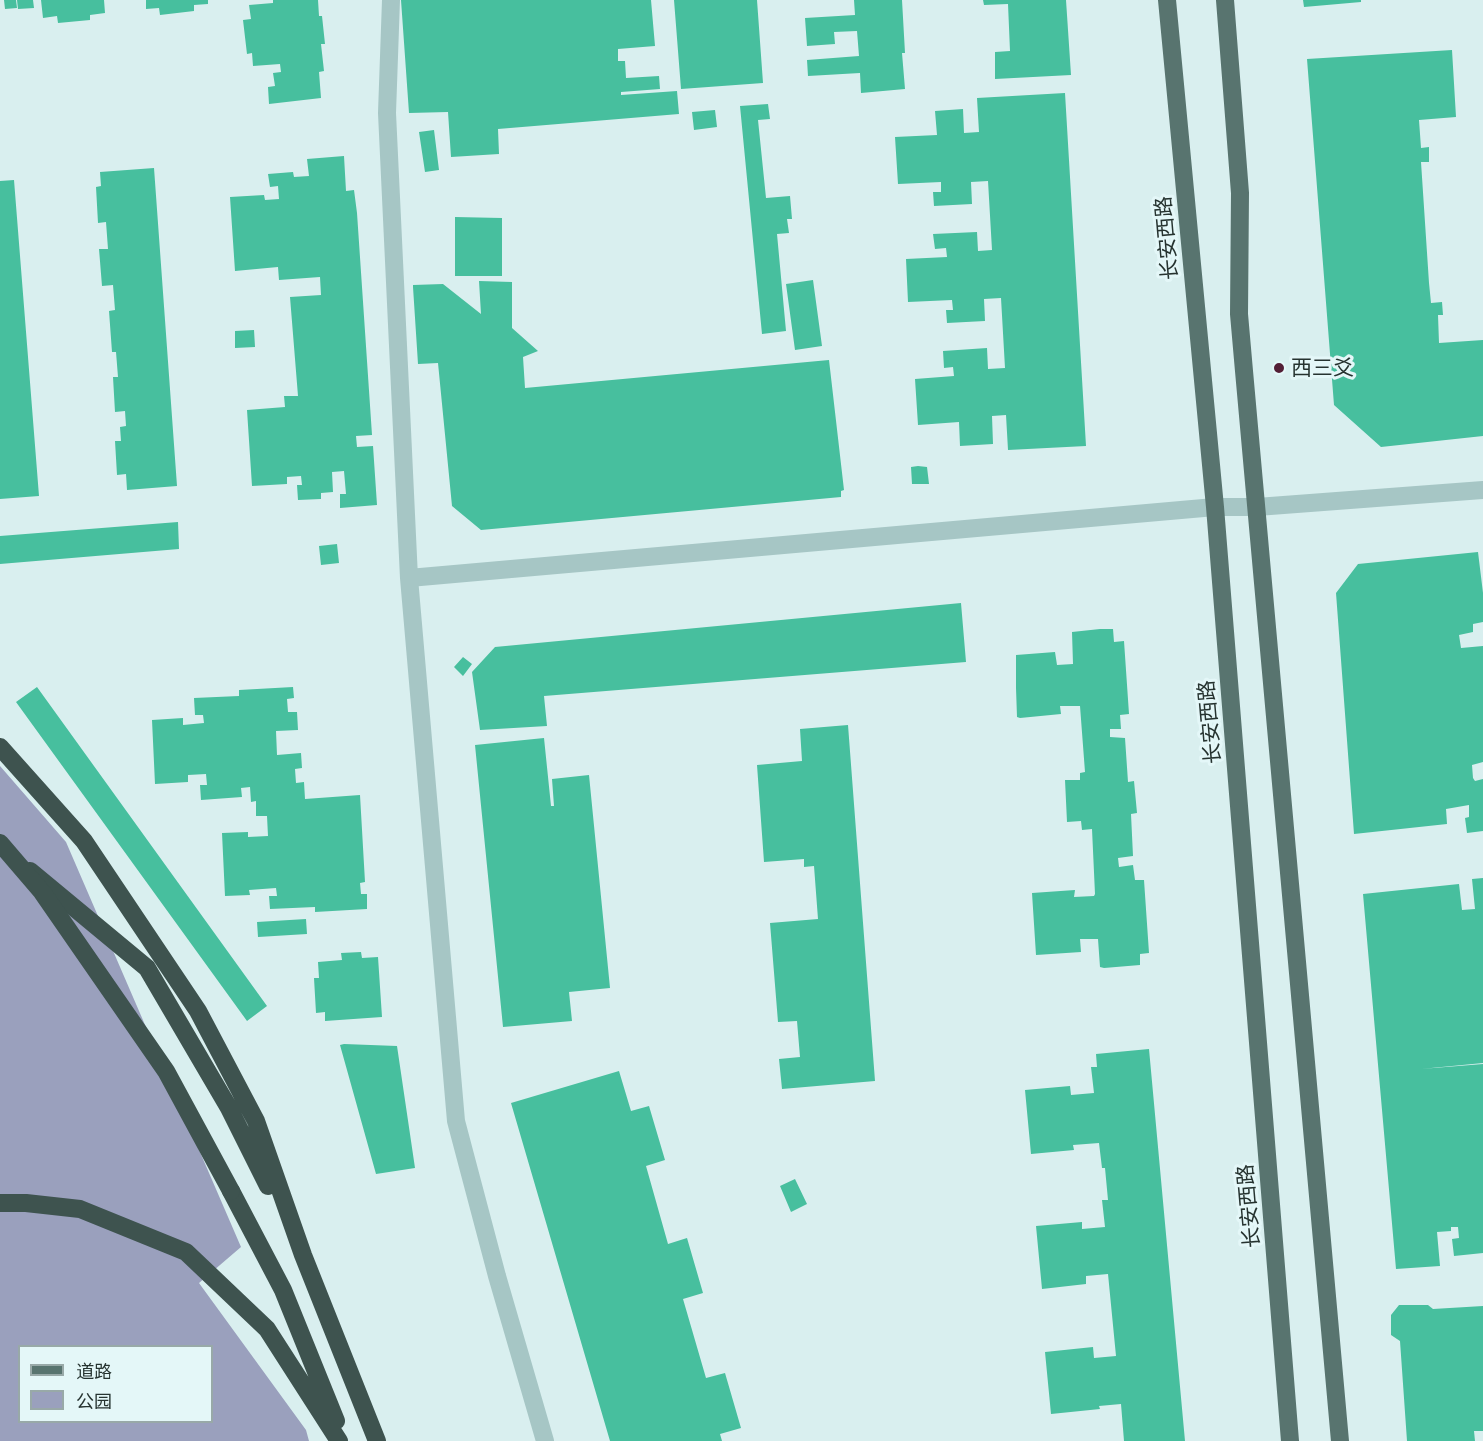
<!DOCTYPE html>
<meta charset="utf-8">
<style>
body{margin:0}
#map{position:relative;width:1483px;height:1441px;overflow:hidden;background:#d9efef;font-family:"Golos Text","Noto Sans SC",sans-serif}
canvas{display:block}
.legend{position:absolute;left:18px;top:1345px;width:195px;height:78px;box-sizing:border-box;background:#e4f7f8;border:2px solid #98a9a8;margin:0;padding:8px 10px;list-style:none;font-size:18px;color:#263330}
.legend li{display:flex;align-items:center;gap:12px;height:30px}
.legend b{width:30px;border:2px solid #98a9a8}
</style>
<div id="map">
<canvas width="1483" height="1441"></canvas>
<ul class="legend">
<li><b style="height:8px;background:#58746f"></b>道路</li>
<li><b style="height:16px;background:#9aa0bd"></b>公园</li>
</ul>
</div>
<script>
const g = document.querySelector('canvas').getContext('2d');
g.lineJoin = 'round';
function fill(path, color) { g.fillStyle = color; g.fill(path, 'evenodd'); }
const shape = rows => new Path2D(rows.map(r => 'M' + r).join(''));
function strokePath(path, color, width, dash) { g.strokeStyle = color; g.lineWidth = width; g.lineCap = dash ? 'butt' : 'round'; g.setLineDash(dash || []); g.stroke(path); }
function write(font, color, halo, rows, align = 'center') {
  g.font = font + ' "Golos Text","Noto Sans SC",sans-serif'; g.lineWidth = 6; g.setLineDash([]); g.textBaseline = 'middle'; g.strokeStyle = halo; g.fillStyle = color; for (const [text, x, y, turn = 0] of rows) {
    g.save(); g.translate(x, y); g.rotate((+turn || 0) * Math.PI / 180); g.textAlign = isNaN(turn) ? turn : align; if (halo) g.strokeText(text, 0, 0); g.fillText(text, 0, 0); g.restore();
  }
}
fill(shape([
 [0,766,66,842,241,1247,199,1283,306,1430,309,1441,0,1441],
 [20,1346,212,1346,212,1422,20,1422]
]), '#9aa0bd');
fill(shape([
 [4,0,16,0,17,8,5,9],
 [17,0,33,0,34,8,18,9],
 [41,0,104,0,105,13,90,15,90,20,58,23,57,16,43,18],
 [146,0,208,0,208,4,194,5,194,11,160,15,159,8,146,9],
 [273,0,318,0,319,16,322,16,325,44,321,44,324,71,319,72,321,98,269,104,268,87,275,86,273,73,281,72,280,64,253,66,252,53,247,54,243,20,251,19,249,5,273,3],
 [401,0,651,0,655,46,618,49,618,61,625,61,626,78,659,76,660,89,621,92,621,95,677,91,679,114,498,129,499,154,451,157,448,112,409,113],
 [674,0,757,0,763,83,681,89],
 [854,0,902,0,905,53,902,53,905,89,861,93,860,73,808,76,807,60,859,56,857,31,834,32,835,44,807,46,805,18,855,15],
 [983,0,1066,0,1071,75,995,79,995,52,1010,51,1008,4,984,5],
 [1303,0,1361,0,1361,2,1304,7],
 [1452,50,1456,117,1419,120,1421,148,1429,147,1429,162,1421,162,1429,283,1431,303,1442,302,1443,315,1438,315,1439,343,1483,340,1483,436,1381,447,1334,405,1307,59],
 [1065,93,1086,446,1008,450,1006,415,992,416,993,444,960,446,959,422,918,425,915,379,954,376,953,367,944,368,943,351,987,348,988,369,1005,368,1001,298,984,299,985,321,947,323,946,310,953,310,952,300,908,302,906,259,947,257,946,248,935,249,933,234,977,232,978,251,992,250,988,181,971,182,972,204,934,206,933,192,941,192,941,182,898,184,895,137,937,135,935,111,963,109,964,133,979,132,977,98],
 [768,104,770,119,758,120,766,198,790,196,792,219,787,219,789,233,777,234,786,331,762,334,740,106],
 [715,110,717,127,694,130,692,112],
 [434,130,439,170,425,172,419,132],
 [344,156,346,191,354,190,357,213,372,435,356,436,357,447,373,446,377,505,340,508,340,494,346,494,344,471,332,472,333,492,321,493,321,499,298,500,297,485,302,485,301,476,287,477,287,484,252,486,247,410,285,407,284,396,298,396,290,297,321,295,320,277,279,280,278,267,235,271,230,197,264,195,265,200,279,199,278,186,270,187,268,174,293,172,294,177,309,176,307,159],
 [154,168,177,486,127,490,126,474,117,475,115,441,121,441,120,427,126,426,125,411,115,412,113,377,118,377,116,352,112,352,109,311,115,310,113,285,102,286,99,249,108,249,106,222,98,223,96,187,101,186,100,172],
 [14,180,39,496,0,499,0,181],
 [455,217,502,218,502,276,455,276],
 [813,280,822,346,795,350,786,284],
 [479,281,512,282,512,328,538,351,523,357,525,388,829,360,844,490,841,491,841,497,481,530,452,506,438,363,418,364,413,287,413,285,443,284,481,314],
 [254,330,255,347,235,348,235,331],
 [918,466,927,467,929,484,912,484,911,467],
 [178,522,179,549,0,564,0,536],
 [337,544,339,563,321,565,319,546],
 [1478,552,1483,593,1483,622,1473,624,1473,632,1459,635,1461,648,1483,646,1483,762,1472,765,1473,778,1475,781,1483,779,1483,831,1467,833,1465,818,1469,817,1469,805,1446,809,1447,824,1354,834,1336,593,1358,564],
 [961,603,966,662,544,696,547,726,480,730,472,672,495,647],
 [1100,629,1113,629,1114,642,1124,641,1129,714,1120,715,1121,729,1110,729,1110,737,1125,738,1128,782,1134,781,1137,813,1131,814,1133,856,1118,858,1119,867,1133,865,1135,880,1144,880,1149,953,1140,954,1140,965,1104,968,1100,967,1098,939,1080,939,1081,952,1036,955,1032,893,1075,890,1074,897,1094,896,1095,894,1092,829,1082,830,1081,821,1067,822,1065,780,1080,780,1080,773,1085,772,1080,706,1060,706,1061,714,1020,718,1017,717,1016,688,1016,655,1055,652,1057,665,1073,664,1072,632],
 [463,657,472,664,463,676,454,667],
 [37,687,267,1006,247,1021,16,702],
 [293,687,294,698,287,699,288,712,297,712,298,730,276,731,277,755,301,753,302,768,295,769,296,783,304,782,305,799,360,795,365,882,360,883,361,894,367,894,367,909,315,912,315,907,270,909,269,896,277,896,276,888,249,890,250,895,225,896,222,833,248,832,248,837,268,836,267,816,256,816,256,801,251,802,250,787,241,788,242,797,201,800,200,785,207,785,206,774,188,775,188,782,155,784,152,720,183,718,183,725,204,723,203,715,195,715,194,698,239,696,239,690],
 [848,725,875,1081,782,1089,779,1059,800,1057,797,1021,778,1022,770,923,818,919,814,866,804,867,804,859,764,862,757,765,802,761,800,729],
 [544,738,551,806,554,806,552,779,589,775,610,988,569,992,572,1021,503,1027,475,745],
 [1483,878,1483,1063,1421,1069,1483,1064,1483,1253,1454,1256,1452,1239,1459,1238,1458,1227,1451,1227,1451,1231,1437,1232,1440,1266,1396,1269,1363,894,1459,884,1462,910,1475,909,1472,879],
 [306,919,307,934,258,937,257,922],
 [361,952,362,958,378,957,382,1017,325,1021,325,1012,316,1013,314,978,319,978,318,962,342,960,341,953],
 [344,1044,397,1046,415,1168,376,1174,340,1045],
 [1149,1049,1185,1441,1124,1441,1121,1404,1099,1406,1100,1409,1051,1414,1045,1352,1093,1347,1094,1358,1116,1356,1108,1274,1086,1276,1086,1284,1042,1289,1036,1226,1082,1222,1082,1229,1105,1227,1102,1200,1108,1200,1105,1168,1102,1168,1099,1143,1073,1145,1074,1150,1031,1154,1025,1090,1070,1086,1071,1095,1094,1093,1091,1067,1097,1067,1096,1054],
 [619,1071,631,1111,649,1106,665,1160,646,1166,668,1244,687,1238,703,1293,683,1299,706,1378,725,1373,741,1428,720,1434,722,1441,610,1441,511,1103],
 [795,1179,807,1204,791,1212,780,1186],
 [1399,1305,1428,1305,1433,1309,1483,1306,1483,1431,1474,1431,1475,1441,1407,1441,1400,1341,1391,1335,1391,1315]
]), '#47bf9e');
strokePath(shape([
 [391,0,387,113,409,578,456,1121,497,1276,545,1441],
 [409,578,1215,507,1257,507,1483,490]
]), '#a6c6c5', 18);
strokePath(shape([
 [1167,0,1215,507,1290,1441],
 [1225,0,1240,193,1239,314,1244,371,1340,1441]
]), '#58746f', 18);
strokePath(shape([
 [0,747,84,841,198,1011,256,1121,303,1255,377,1441],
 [30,871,147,968,229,1108,268,1186],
 [231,1191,283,1290,336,1421],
 [0,1203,26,1203,80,1209,186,1252,267,1329,339,1441]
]), '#3e534f', 18);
strokePath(shape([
 [0,843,42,892,166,1071,231,1191]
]), '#3e534f', 18);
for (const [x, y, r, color] of [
 [1279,368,6,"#521e35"]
]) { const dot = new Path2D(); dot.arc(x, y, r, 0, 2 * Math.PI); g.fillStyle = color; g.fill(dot); strokePath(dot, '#e4f7f8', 2); }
write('21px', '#263330', '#e4f7f8', [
 ["长安西路",1167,238,-95],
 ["长安西路",1210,722,-95],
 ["长安西路",1249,1206,-95]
]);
write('21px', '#263330', '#e4f7f8', [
 ["西三爻",1291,368]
], 'left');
</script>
